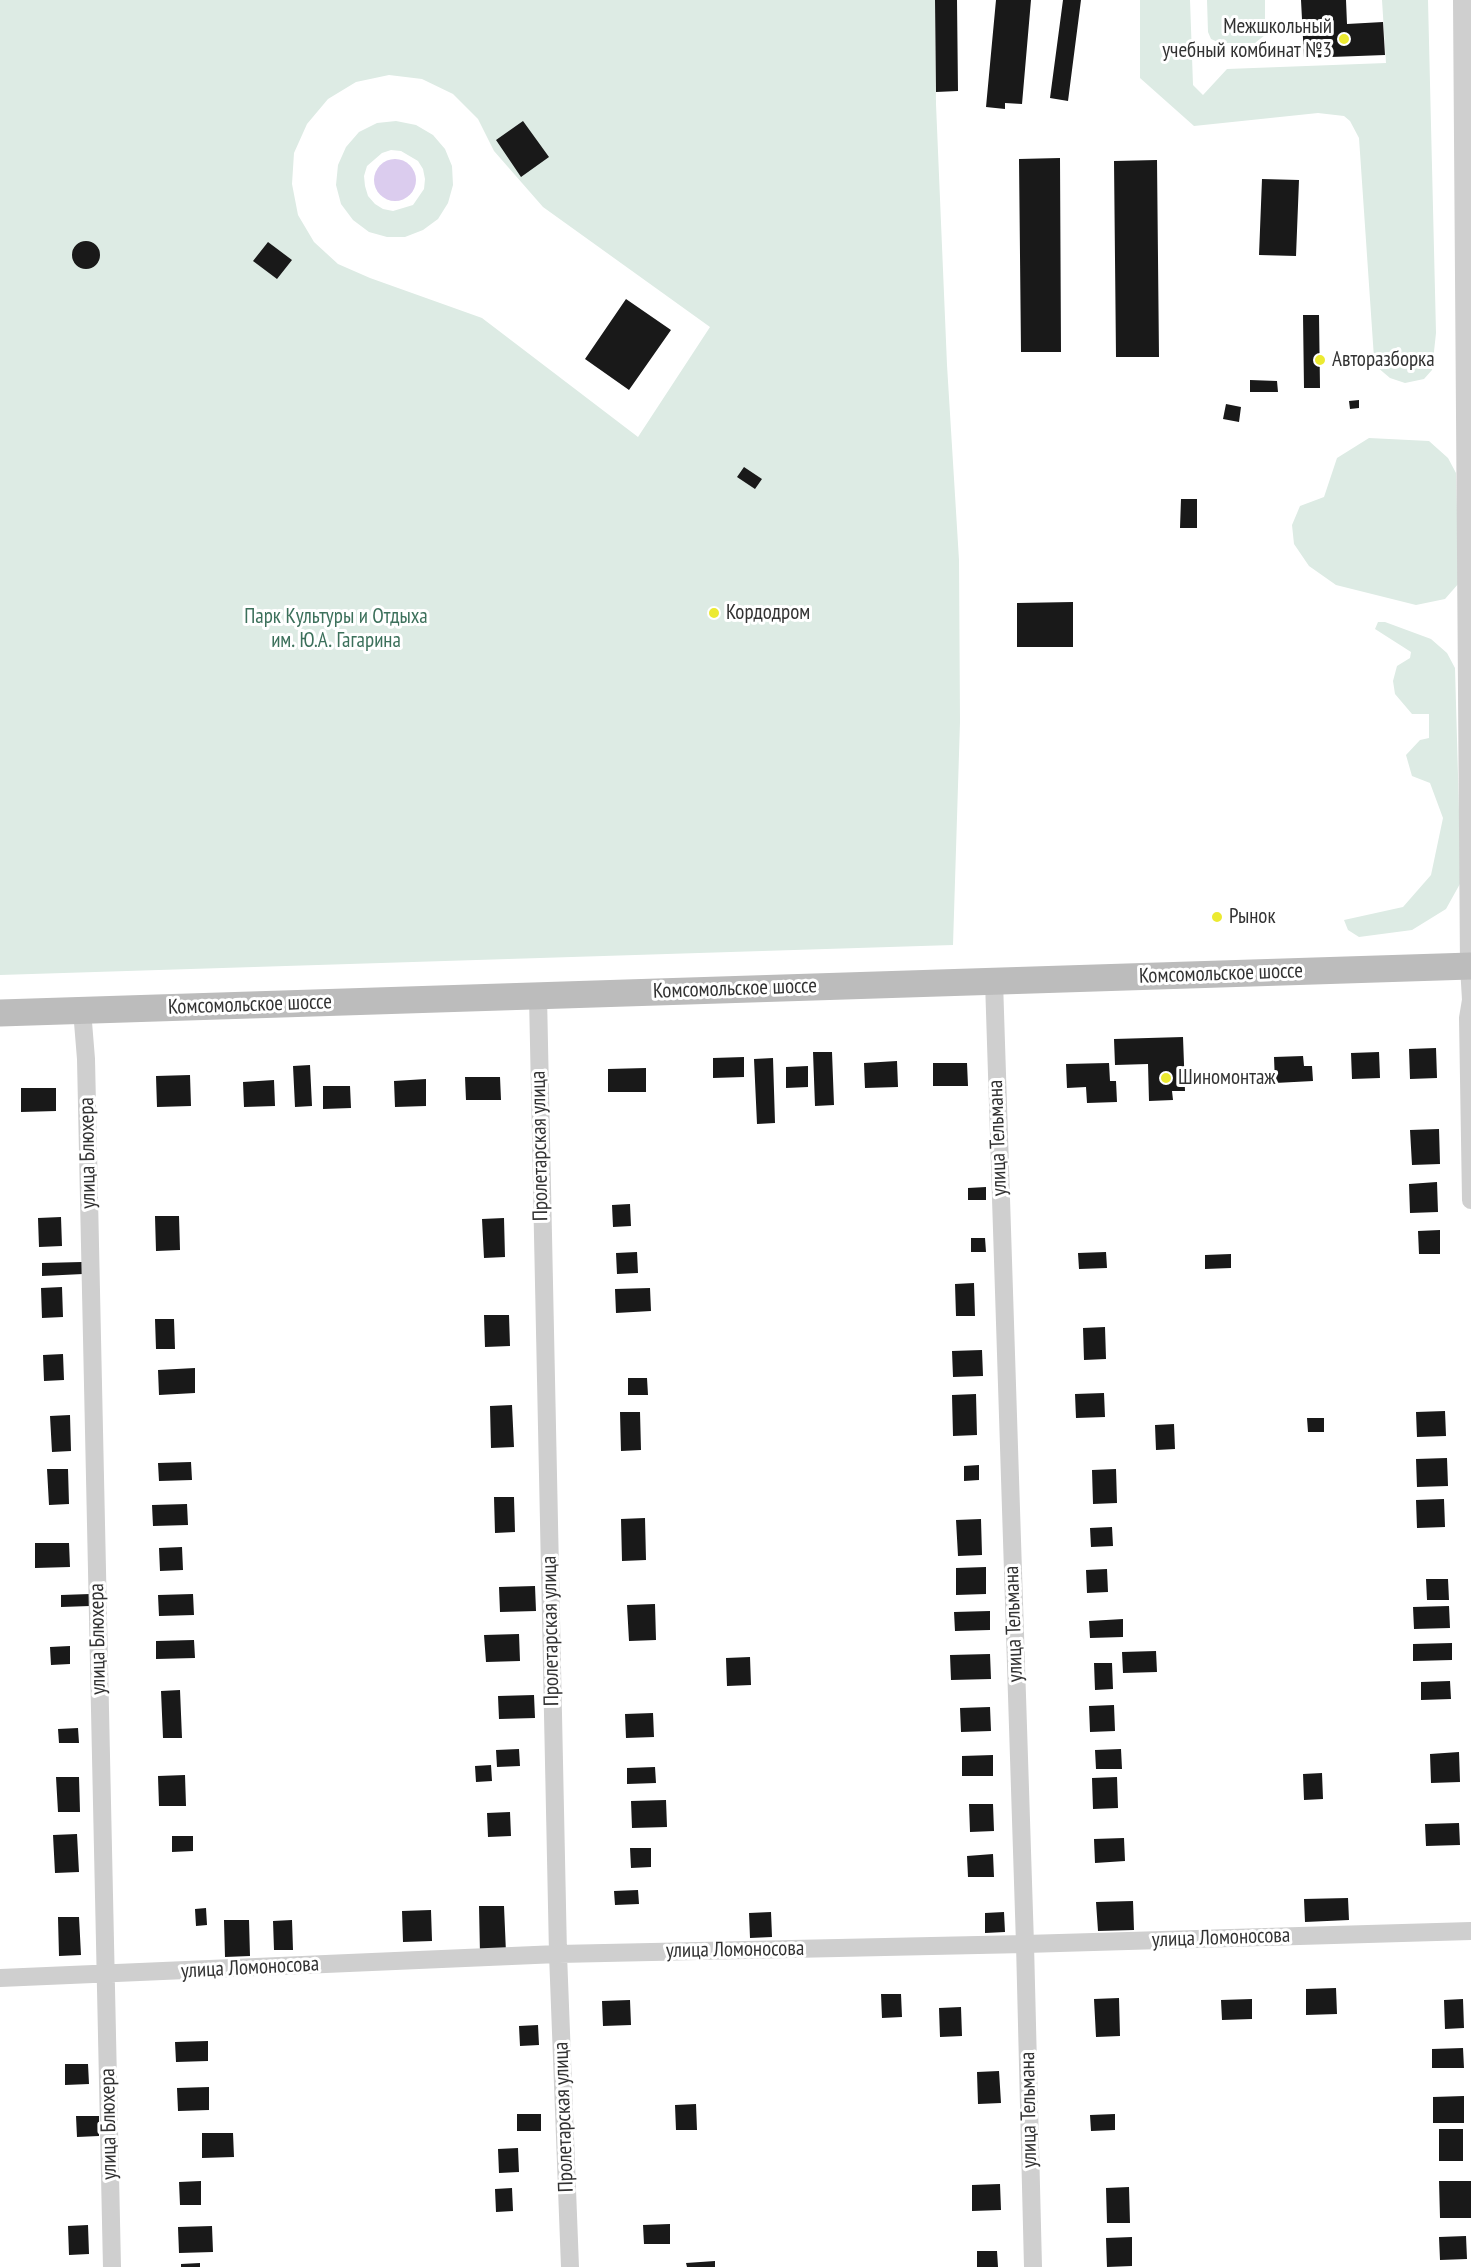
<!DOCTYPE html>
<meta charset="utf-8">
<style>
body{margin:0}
canvas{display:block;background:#fff}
</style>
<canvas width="1471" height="2267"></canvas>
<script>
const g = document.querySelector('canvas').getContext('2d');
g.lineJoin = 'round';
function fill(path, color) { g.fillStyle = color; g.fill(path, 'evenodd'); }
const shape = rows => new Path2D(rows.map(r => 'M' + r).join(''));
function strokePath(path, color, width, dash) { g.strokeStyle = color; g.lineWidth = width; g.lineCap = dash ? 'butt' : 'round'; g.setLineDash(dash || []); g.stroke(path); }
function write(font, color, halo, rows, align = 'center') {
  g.font = font + ' "PT Sans Narrow",sans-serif'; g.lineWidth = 6; g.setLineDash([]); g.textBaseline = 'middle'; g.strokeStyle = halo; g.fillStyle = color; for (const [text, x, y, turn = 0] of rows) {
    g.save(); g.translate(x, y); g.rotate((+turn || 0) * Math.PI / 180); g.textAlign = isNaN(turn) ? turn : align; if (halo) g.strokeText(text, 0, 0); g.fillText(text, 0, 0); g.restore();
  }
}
fill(shape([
 [0,0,935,0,936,104,947,365,959,560,960,722,953,945,0,975],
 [389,75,422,79,453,94,478,119,494,151,543,207,710,327,638,437,482,318,370,278,338,264,314,242,298,215,292,184,294,153,307,124,328,99,356,82],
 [1140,0,1190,0,1193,85,1203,95,1227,69,1386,63,1382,0,1428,0,1436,333,1432,370,1424,379,1405,383,1390,378,1377,367,1374,358,1359,138,1350,121,1344,116,1318,113,1194,126,1140,78],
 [1207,0,1265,0,1265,35,1255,43,1220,43,1211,39,1208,32],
 [396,121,416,125,433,135,445,149,452,166,453,185,448,203,438,219,423,230,405,237,387,237,369,232,353,220,341,204,336,185,338,165,346,147,359,132,377,123],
 [391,150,401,151,418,161,423,169,425,179,424,189,413,205,393,211,383,209,375,204,368,196,365,186,364,176,367,166,382,153],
 [1369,438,1429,441,1448,458,1456,473,1459,583,1445,599,1416,605,1336,585,1309,566,1294,544,1292,525,1300,506,1324,497,1337,458],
 [1378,622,1385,622,1431,639,1447,653,1455,668,1461,882,1446,909,1412,930,1359,937,1348,930,1344,920,1403,907,1431,875,1443,818,1430,783,1412,776,1406,755,1420,740,1429,738,1429,714,1412,714,1395,694,1393,681,1397,666,1410,658,1411,652,1375,629]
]), '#ddebe4');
fill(shape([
 '374 180a21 21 0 1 1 42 0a21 21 0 1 1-42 0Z'
]), '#dbccee');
fill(shape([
 [935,0,957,0,958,91,936,92],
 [996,0,1031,0,1022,104,1005,103,1005,109,986,107],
 [1063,0,1081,0,1068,101,1050,98],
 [1301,0,1346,0,1347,24,1383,22,1385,55,1304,58],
 [523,121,549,157,521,177,496,140],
 [1060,158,1061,352,1021,352,1019,159],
 [1157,160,1159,357,1116,357,1114,161],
 [1262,179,1299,180,1296,256,1259,255],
 '72 255a14 14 0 1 1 28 0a14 14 0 1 1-28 0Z',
 [268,242,292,260,277,279,253,261],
 [626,299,671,330,629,390,585,359],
 [1303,315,1319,315,1320,388,1304,388],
 [1250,380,1277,381,1278,392,1250,392],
 [1359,400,1359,408,1350,409,1349,401],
 [1226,404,1241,407,1239,422,1223,419],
 [744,467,762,479,755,489,737,477],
 [1181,499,1197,499,1197,528,1180,528],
 [1073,602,1073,647,1017,647,1017,603],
 [1183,1037,1185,1091,1172,1091,1173,1100,1149,1101,1148,1064,1115,1065,1114,1039],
 [1436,1048,1437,1078,1410,1079,1409,1049],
 [813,1052,832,1052,834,1105,815,1106],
 [1379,1052,1380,1078,1352,1079,1351,1053],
 [1303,1056,1304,1066,1312,1066,1313,1081,1275,1083,1274,1057],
 [744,1057,744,1077,713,1078,713,1058],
 [773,1058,775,1123,757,1124,754,1059],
 [897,1061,898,1087,865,1088,864,1063],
 [933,1063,967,1063,968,1086,933,1086],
 [1109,1063,1110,1081,1116,1081,1117,1102,1087,1103,1086,1087,1067,1088,1066,1064],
 [310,1065,312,1106,295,1107,293,1066],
 [808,1066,808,1087,786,1088,786,1067],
 [646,1068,646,1092,608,1092,608,1069],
 [190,1075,191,1106,157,1107,156,1076],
 [465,1077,500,1077,501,1100,466,1100],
 [426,1079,426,1106,395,1107,394,1081],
 [274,1080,275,1106,244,1107,243,1082],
 [323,1086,350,1086,351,1108,323,1109],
 [21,1088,56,1088,56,1111,21,1112],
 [1439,1129,1440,1164,1412,1165,1410,1130],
 [1437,1182,1438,1212,1410,1213,1409,1184],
 [986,1187,986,1200,968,1200,968,1188],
 [630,1204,631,1226,613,1227,612,1205],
 [155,1216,179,1216,180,1250,156,1251],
 [61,1217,62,1246,39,1247,38,1218],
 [504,1218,505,1257,484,1258,482,1219],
 [1440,1230,1440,1254,1419,1254,1418,1231],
 [971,1238,985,1238,986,1252,971,1252],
 [637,1252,638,1273,617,1274,616,1253],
 [1106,1252,1107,1268,1079,1269,1078,1253],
 [1231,1254,1231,1268,1205,1269,1205,1255],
 [82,1262,83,1274,42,1276,42,1263],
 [974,1283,975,1316,956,1316,955,1284],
 [62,1287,63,1317,42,1318,41,1288],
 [650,1288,651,1311,616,1313,615,1289],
 [484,1315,509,1315,510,1346,485,1347],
 [155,1319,174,1319,175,1349,156,1349],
 [1105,1327,1106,1359,1084,1360,1083,1328],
 [982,1350,983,1376,953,1377,952,1351],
 [63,1354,64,1380,44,1381,43,1355],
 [195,1368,195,1393,159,1395,158,1370],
 [628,1378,647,1378,648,1395,628,1395],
 [1104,1393,1105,1417,1076,1418,1075,1394],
 [976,1394,977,1435,953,1436,952,1395],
 [512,1405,514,1447,491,1448,490,1406],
 [1445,1411,1446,1436,1417,1437,1416,1412],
 [620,1412,640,1412,641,1450,621,1451],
 [70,1415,71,1451,52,1452,50,1416],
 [1307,1418,1324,1418,1324,1432,1308,1432],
 [1174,1424,1175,1449,1156,1450,1155,1425],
 [1447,1458,1448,1486,1417,1487,1416,1459],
 [191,1462,192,1480,159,1481,158,1463],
 [979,1465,979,1480,964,1481,964,1466],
 [47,1469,68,1469,69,1504,49,1505],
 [1116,1469,1117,1503,1093,1504,1092,1470],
 [494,1497,514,1497,515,1532,495,1533],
 [1444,1499,1445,1527,1417,1528,1416,1500],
 [187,1504,188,1525,153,1526,152,1505],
 [645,1518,646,1560,622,1561,621,1519],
 [981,1519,982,1555,958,1556,956,1520],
 [1112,1527,1113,1546,1091,1547,1090,1528],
 [35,1543,69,1543,70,1567,35,1568],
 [182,1547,183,1570,160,1571,159,1548],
 [986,1567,986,1594,956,1595,956,1568],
 [1107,1569,1108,1592,1087,1593,1086,1570],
 [1426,1579,1448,1579,1449,1600,1427,1600],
 [535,1586,536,1611,500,1612,499,1587],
 [90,1594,90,1606,61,1607,61,1595],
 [193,1594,194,1615,159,1616,158,1595],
 [655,1604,656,1640,629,1641,627,1605],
 [1449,1606,1450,1628,1414,1629,1413,1607],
 [990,1611,990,1630,955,1631,954,1612],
 [1123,1619,1123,1637,1090,1638,1089,1621],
 [519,1634,520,1661,486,1662,484,1635],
 [194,1640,195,1658,156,1659,156,1641],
 [1452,1643,1452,1660,1413,1661,1413,1644],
 [70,1646,70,1664,51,1665,50,1647],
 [1156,1651,1157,1672,1123,1673,1122,1652],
 [990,1654,991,1679,951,1680,950,1655],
 [750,1657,751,1685,727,1686,726,1658],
 [1094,1663,1112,1663,1113,1689,1095,1690],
 [1450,1681,1451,1699,1421,1700,1421,1682],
 [180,1690,182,1738,163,1738,161,1691],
 [534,1695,535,1718,499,1719,498,1696],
 [1114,1705,1115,1731,1090,1732,1089,1706],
 [990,1707,991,1731,961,1732,960,1708],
 [653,1713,654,1737,626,1738,625,1714],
 [78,1728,79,1743,59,1743,58,1729],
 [519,1749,520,1766,497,1767,496,1750],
 [1121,1749,1122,1769,1096,1769,1095,1750],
 [1459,1752,1460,1782,1431,1783,1430,1754],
 [993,1755,993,1776,962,1776,962,1756],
 [491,1765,492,1781,476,1782,475,1766],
 [655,1767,656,1783,627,1784,627,1768],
 [1322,1773,1323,1799,1304,1800,1303,1774],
 [185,1775,186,1806,159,1806,158,1776],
 [56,1777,79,1777,80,1812,58,1812],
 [1117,1777,1118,1808,1093,1809,1092,1778],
 [666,1800,667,1827,632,1828,631,1801],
 [969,1804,993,1804,994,1831,970,1832],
 [510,1812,511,1836,488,1837,487,1813],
 [1459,1823,1460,1845,1426,1846,1425,1824],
 [77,1834,79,1872,55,1873,53,1835],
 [172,1836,193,1836,193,1851,172,1852],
 [1124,1838,1125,1861,1095,1863,1094,1839],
 [630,1848,651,1848,651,1867,631,1868],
 [993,1854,994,1877,968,1877,967,1856],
 [638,1890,639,1904,615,1905,614,1891],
 [1348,1898,1349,1920,1305,1922,1304,1899],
 [1133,1901,1134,1930,1098,1931,1096,1902],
 [479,1906,504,1906,506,1953,480,1954],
 [206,1908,207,1925,196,1926,195,1909],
 [431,1910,432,1941,403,1942,402,1911],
 [771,1912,772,1937,750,1938,749,1913],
 [1004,1912,1005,1932,985,1933,985,1913],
 [58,1917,79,1917,81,1955,59,1956],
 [224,1920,249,1920,250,1956,225,1957],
 [292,1920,293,1950,274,1950,273,1921],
 [1336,1988,1337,2014,1306,2015,1306,1989],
 [881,1994,901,1994,902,2017,882,2018],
 [1119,1998,1120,2036,1096,2037,1094,1999],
 [1252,1999,1252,2019,1222,2020,1221,2000],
 [1463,1999,1464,2028,1445,2029,1444,2000],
 [630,2000,631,2025,603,2026,602,2001],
 [961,2007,962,2036,940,2037,939,2008],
 [538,2025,539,2045,520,2046,519,2026],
 [208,2041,208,2061,176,2062,175,2042],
 [1463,2048,1464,2068,1432,2068,1432,2049],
 [65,2064,88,2064,89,2084,65,2085],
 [999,2071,1001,2103,978,2104,977,2072],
 [209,2087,209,2110,178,2111,177,2088],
 [1464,2096,1464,2123,1433,2123,1433,2097],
 [696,2104,697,2130,676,2130,675,2105],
 [517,2114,541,2114,541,2131,517,2131],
 [1115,2114,1115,2130,1091,2131,1090,2115],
 [76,2116,99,2116,99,2136,77,2137],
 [1439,2129,1463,2129,1463,2161,1439,2161],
 [202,2133,233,2133,234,2157,202,2158],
 [518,2148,519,2172,499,2173,498,2149],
 [201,2181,201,2205,180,2205,179,2182],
 [1439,2181,1471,2181,1471,2218,1440,2218],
 [1000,2184,1001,2210,972,2211,972,2185],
 [1129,2187,1130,2223,1107,2223,1106,2188],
 [512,2188,513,2211,496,2212,495,2189],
 [670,2224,670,2244,644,2244,643,2225],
 [88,2225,89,2254,69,2255,68,2226],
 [212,2226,213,2252,179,2253,178,2227],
 [1466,2236,1467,2259,1440,2260,1439,2237],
 [1132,2237,1132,2266,1107,2267,1106,2238],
 [977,2251,997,2251,998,2267,977,2267],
 [715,2261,715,2267,687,2267,686,2263],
 [200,2263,200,2267,181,2267,181,2264]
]), '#191919');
strokePath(shape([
 [1462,0,1469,966,1471,1000,1468,1018,1471,1200],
 [994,981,1025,1944,1033,2267],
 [538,996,558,1954,570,2267],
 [82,1010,86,1059,112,2267],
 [0,1978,558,1954,1025,1944,1471,1931]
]), '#cfcfcf', 18);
strokePath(shape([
 [0,1013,1471,966]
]), '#bcbcbc', 27);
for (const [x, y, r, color] of [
 [1344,39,6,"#ecea31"],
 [1320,360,6,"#ecea31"],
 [714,613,6,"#ecea31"],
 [1217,917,6,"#ecea31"],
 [1166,1078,6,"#ecea31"]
]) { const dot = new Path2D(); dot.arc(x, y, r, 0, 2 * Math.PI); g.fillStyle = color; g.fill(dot); strokePath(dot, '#fff', 2); }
write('21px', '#323232', '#fff', [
 ["Межшкольный",1332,27,"right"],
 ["учебный комбинат №3",1332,51,"right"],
 ["Авторазборка",1332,360],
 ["Кордодром",726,613],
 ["Рынок",1229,917],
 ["Шиномонтаж",1178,1078]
], 'left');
write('21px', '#3c705b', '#fff', [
 ["Парк Культуры и Отдыха",336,617],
 ["им. Ю.А. Гагарина",336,641]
]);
write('21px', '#323232', '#fff', [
 ["Комсомольское шоссе",1221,974,-2],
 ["Комсомольское шоссе",735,989,-2],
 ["Комсомольское шоссе",250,1005,-2],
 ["улица Тельмана",998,1138,-92],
 ["Пролетарская улица",540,1146,-91],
 ["улица Блюхера",88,1153,-91],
 ["улица Тельмана",1014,1624,-92],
 ["Пролетарская улица",551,1631,-91],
 ["улица Блюхера",98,1639,-91],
 ["улица Ломоносова",1221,1938,-2],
 ["улица Ломоносова",735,1950,-1],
 ["улица Ломоносова",250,1968,-3],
 ["улица Тельмана",1029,2110,-91],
 ["Пролетарская улица",564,2117,-92],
 ["улица Блюхера",109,2124,-91]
]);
</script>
